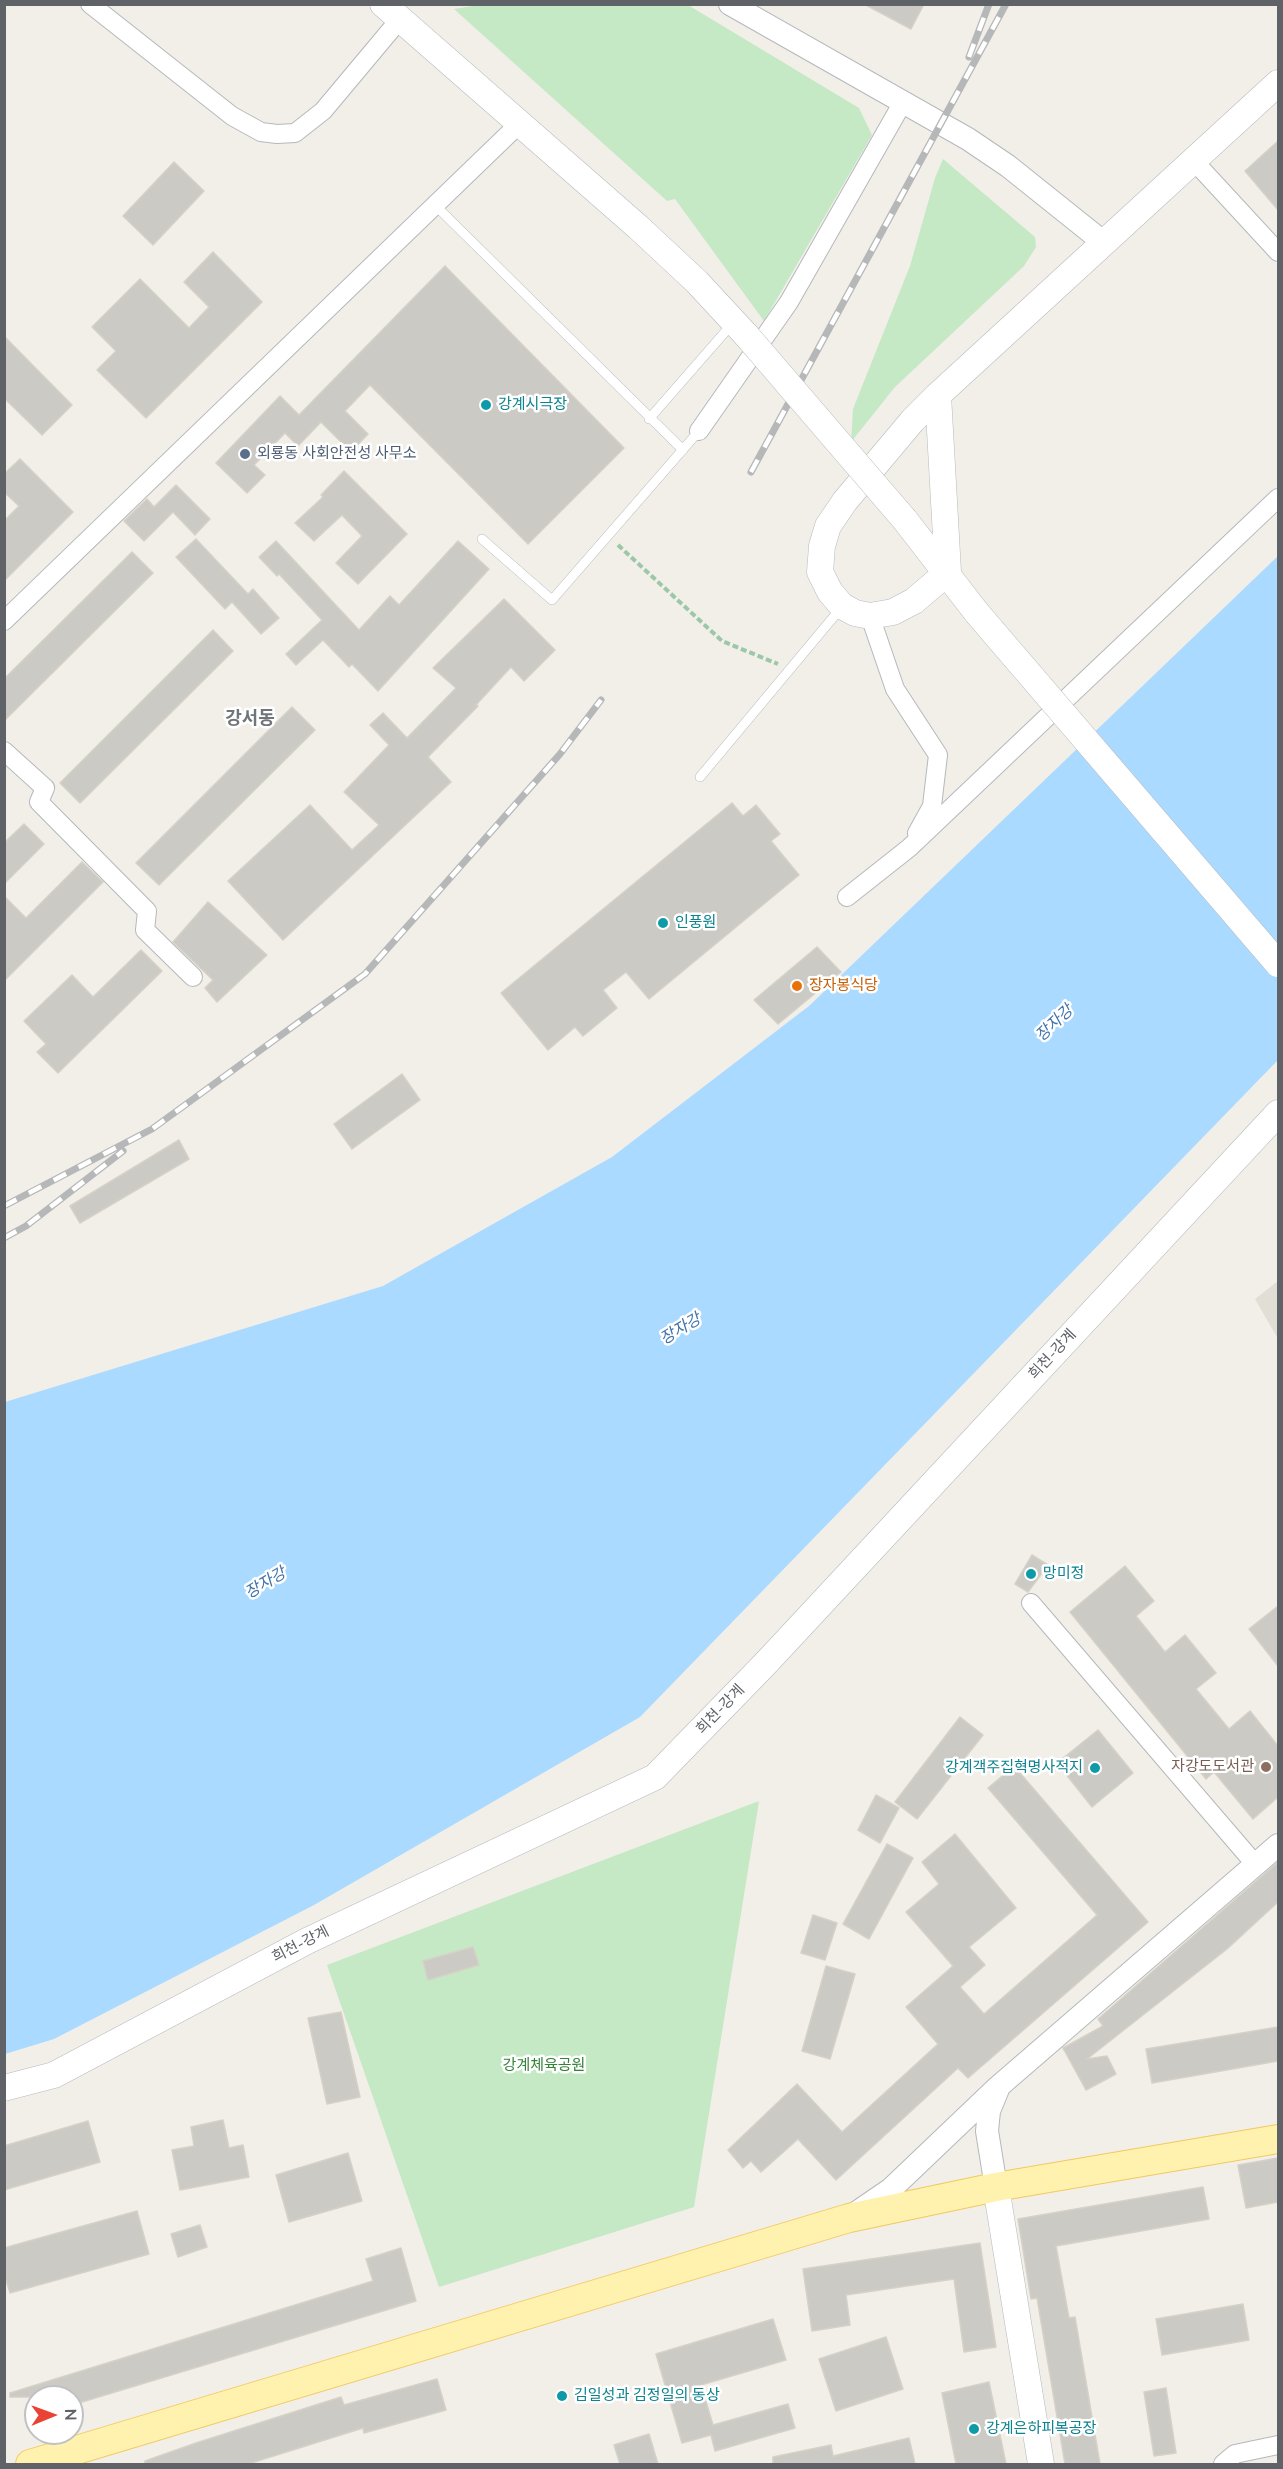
<!DOCTYPE html>
<meta charset="utf-8">
<style>
body{margin:0}
#map{position:relative;width:1283px;height:2469px;overflow:hidden;background:#f1efe8;font-family:"Nunito Sans",sans-serif}
canvas{display:block}
.frame{position:absolute;inset:0;border:6px solid #5f6368;pointer-events:none}
.north{position:absolute;left:24px;top:2385px;width:60px;height:60px;box-sizing:border-box;background:#fff;border:2px solid #bfc1c3;border-radius:50%;rotate:89deg;font-size:16px;font-weight:700;line-height:24px;text-align:center;color:#5f6368}
.north::after{content:'';display:block;margin:auto;width:21px;height:27px;background:#ea4335;clip-path:polygon(50% 0,100% 100%,50% 72%,0 100%)}
</style>
<div id="map">
<canvas width="1283" height="2469"></canvas>
<div class="frame"></div>
<div class="north">N</div>
</div>
<script>
const g = document.querySelector('canvas').getContext('2d');
g.lineJoin = 'round';
function fill(path, color) { g.fillStyle = color; g.fill(path, 'evenodd'); }
const shape = rows => new Path2D(rows.map(r => 'M' + r).join(''));
function strokePath(path, color, width, dash) { g.strokeStyle = color; g.lineWidth = width; g.lineCap = dash ? 'butt' : 'round'; g.setLineDash(dash || []); g.stroke(path); }
function write(font, color, halo, rows, align = 'center') {
  g.font = font + ' "Nunito Sans","Noto Sans KR",sans-serif'; g.lineWidth = 5; g.setLineDash([]); g.textBaseline = 'middle'; g.strokeStyle = halo; g.fillStyle = color; for (const [text, x, y, turn = 0] of rows) {
    g.save(); g.translate(x, y); g.rotate((+turn || 0) * Math.PI / 180); g.textAlign = isNaN(turn) ? turn : align; if (halo) g.strokeText(text, 0, 0); g.fillText(text, 0, 0); g.restore();
  }
}
fill(shape([
 [1278,1281,1278,1339,1255,1299]
]), '#e1ded6');
fill(shape([
 [486,4,688,5,859,108,872,135,764,321,675,199,667,201,454,9],
 [943,159,1035,237,1036,247,1024,266,895,387,851,442,853,409,910,266,935,178],
 [759,1801,694,2207,439,2287,327,1965]
]), '#c5e8c5');
fill(shape([
 [1278,556,1278,1060,640,1717,314,1905,54,2039,5,2054,5,1402,383,1286,612,1157,809,1006]
]), '#aadaff');
const building = shape([
 [864,4,924,4,911,29,864,4],
 [1278,141,1278,210,1245,171,1278,141],
 [174,162,204,191,153,245,123,216,174,162],
 [213,252,262,302,146,418,97,370,116,351,92,327,140,279,189,328,209,307,184,282,213,252],
 [445,266,624,448,528,544,370,385,345,411,368,434,351,452,321,422,298,446,285,433,254,465,265,475,247,493,216,463,280,396,299,415,445,266],
 [4,336,72,405,42,435,4,398,4,336],
 [20,459,73,512,4,581,4,521,19,506,4,492,4,474,20,459],
 [344,471,407,534,358,584,336,563,362,536,342,515,314,541,295,523,323,497,321,495,344,471],
 [176,485,210,519,195,535,173,512,144,541,124,521,147,499,154,507,176,485],
 [196,539,248,594,253,589,279,618,261,634,232,602,225,609,176,557,196,539],
 [276,541,359,630,390,596,399,605,458,541,489,569,378,691,352,664,349,667,323,640,296,665,286,654,322,620,279,574,277,576,259,557,276,541],
 [132,552,153,573,4,721,4,679,132,552],
 [504,599,555,650,524,681,511,667,476,705,478,706,428,757,451,782,283,940,228,881,310,805,352,850,379,825,344,792,389,745,370,725,383,713,407,738,456,688,433,668,504,599],
 [213,630,233,651,80,803,60,783,213,630],
 [292,707,315,730,159,885,136,863,292,707],
 [732,803,743,816,756,805,780,834,771,841,799,875,649,999,626,972,603,990,617,1008,583,1036,575,1027,548,1050,501,993,732,803],
 [24,824,44,844,4,884,4,843,24,824],
 [82,862,103,882,4,981,4,896,26,918,82,862],
 [208,902,267,955,217,1002,205,988,213,980,173,942,208,902],
 [817,947,841,972,778,1024,754,1000,817,947],
 [141,950,162,971,58,1073,37,1052,46,1044,24,1021,72,975,93,997,141,950],
 [402,1074,420,1100,352,1149,334,1124,402,1074],
 [179,1140,189,1159,80,1223,70,1206,179,1140],
 [1032,1555,1048,1565,1028,1592,1015,1584,1032,1555],
 [1125,1566,1154,1601,1136,1616,1165,1652,1185,1635,1216,1673,1196,1689,1229,1729,1250,1711,1278,1746,1278,1797,1253,1819,1214,1772,1206,1779,1070,1612,1125,1566],
 [1278,1606,1278,1666,1249,1629,1278,1606],
 [960,1717,983,1735,917,1819,895,1802,960,1717],
 [1098,1730,1133,1773,1092,1807,1057,1763,1098,1730],
 [1014,1766,1148,1922,968,2078,958,2068,836,2180,798,2139,761,2172,751,2161,743,2168,728,2150,797,2084,842,2132,938,2044,906,2007,953,1966,906,1912,939,1884,922,1862,955,1834,1016,1908,969,1947,985,1965,960,1987,984,2014,1097,1915,988,1788,1014,1766],
 [876,1795,899,1808,880,1843,858,1830,876,1795],
 [887,1844,913,1858,869,1939,843,1924,887,1844],
 [1278,1862,1278,1902,1227,1949,1087,2059,1107,2056,1116,2074,1086,2090,1063,2048,1103,2026,1098,2019,1278,1862],
 [813,1915,837,1923,825,1960,801,1953,813,1915],
 [473,1947,479,1965,428,1980,423,1961,473,1947],
 [826,1966,855,1974,830,2059,802,2051,826,1966],
 [341,2012,360,2097,327,2104,308,2018,341,2012],
 [1278,2027,1278,2061,1152,2083,1146,2049,1278,2027],
 [223,2120,229,2148,243,2145,249,2177,180,2190,172,2150,194,2146,191,2127,223,2120],
 [88,2121,100,2162,4,2190,4,2146,88,2121],
 [348,2153,362,2201,289,2222,276,2175,348,2153],
 [1278,2158,1278,2202,1246,2208,1238,2165,1278,2158],
 [1203,2187,1209,2219,1056,2246,1069,2318,1075,2317,1100,2464,1065,2464,1037,2298,1031,2299,1018,2219,1203,2187],
 [137,2211,149,2254,10,2293,4,2273,4,2248,137,2211],
 [200,2225,207,2247,178,2257,171,2234,200,2225],
 [980,2243,996,2347,964,2352,954,2279,846,2295,850,2325,812,2331,803,2269,980,2243],
 [401,2248,416,2301,72,2405,72,2397,10,2397,10,2393,373,2281,366,2259,401,2248],
 [1243,2304,1249,2340,1162,2355,1156,2319,1243,2304],
 [773,2319,786,2360,701,2385,713,2425,788,2404,795,2428,715,2451,711,2435,682,2443,656,2354,773,2319],
 [886,2337,903,2389,836,2411,819,2359,886,2337],
 [437,2379,446,2410,364,2433,363,2428,248,2464,145,2464,145,2461,196,2443,341,2397,344,2405,437,2379],
 [989,2382,1006,2464,956,2464,942,2393,989,2382],
 [1166,2388,1176,2453,1154,2456,1144,2392,1166,2388],
 [649,2434,658,2464,620,2464,614,2445,649,2434],
 [909,2438,915,2464,773,2464,773,2457,831,2445,833,2456,909,2438]
]);
fill(building, '#cccac5');
strokePath(building, '#d6d1c6', 1.5);
const service = shape([
 [436,206,683,450],
 [649,419,732,324],
 [482,539,552,600,699,431],
 [700,777,841,608]
]);
const minor = shape([
 [90,4,232,116,261,132,277,134,295,133,323,111,400,19],
 [1194,161,1278,252],
 [699,431,789,302,903,102],
 [870,616,895,689,938,755,932,806,917,833],
 [4,621,519,124],
 [4,751,45,788,39,802,147,911,145,930,193,977],
 [847,897,909,848,1278,498],
 [1031,1603,1255,1864],
 [1223,2464,1235,2454,1278,2445]
]);
const tertiary = shape([
 [730,4,968,139,1008,166,1103,242],
 [996,2187,987,2131,989,2111,998,2089],
 [853,2215,891,2189,998,2087,1278,1845]
]);
const secondary = shape([
 [383,4,638,227,697,282,747,336],
 [938,395,948,572,914,601,893,612,870,616,855,613,842,606,830,592,820,572,822,546,828,526,845,501,913,420,938,395,1278,83],
 [905,520,977,613],
 [4,2088,54,2075,307,1941,655,1777,766,1663,1278,1113],
 [996,2187,1041,2464]
]);
const primary = shape([
 [30,2464,849,2218,996,2187,1278,2139]
]);
strokePath(service, '#b5b8bc', 10);
strokePath(minor, '#b5b8bc', 20);
strokePath(tertiary, '#b5b8bc', 24);
strokePath(secondary, '#b6babf', 27);
strokePath(primary, '#f2c960', 30);
strokePath(shape([
 [618,545,722,641,778,664]
]), '#9cc7a9', 4, [6, 3]);
strokePath(service, '#fff', 9);
strokePath(minor, '#fff', 18);
strokePath(tertiary, '#fff', 22);
strokePath(secondary, '#fff', 26);
strokePath(primary, '#fff2af', 28);
const rail = shape([
 [969,57,989,4],
 [751,472,1006,4],
 [4,1206,152,1129,365,974,560,754,601,700],
 [4,1238,26,1226,123,1151]
]);
strokePath(rail, '#b6b7b8', 7);
strokePath(rail, '#fff', 4.5, [14]);
const secondaryBridge = shape([
 [747,336,905,520],
 [977,613,1278,964]
]);
strokePath(secondaryBridge, '#b6babf', 27, []);
strokePath(secondaryBridge, '#fff', 26);
for (const [x, y, r, color] of [
 [486,405,6,"#0f9aa8"],
 [245,454,6,"#5c6f8a"],
 [663,923,6,"#0f9aa8"],
 [797,986,6,"#e8710a"],
 [1031,1574,6,"#0f9aa8"],
 [1266,1767,6,"#8d6e63"],
 [1095,1768,6,"#0f9aa8"],
 [562,2396,6,"#0f9aa8"],
 [974,2429,6,"#0f9aa8"]
]) { const dot = new Path2D(); dot.arc(x, y, r, 0, 2 * Math.PI); g.fillStyle = color; g.fill(dot); strokePath(dot, '#fff', 2); }
write('15px', '#0d838f', '#fff', [
 ["강계시극장",498,405],
 ["인풍원",675,923],
 ["망미정",1043,1574],
 ["강계객주집혁명사적지",1083,1768,"right"],
 ["김일성과 김정일의 동상",574,2396],
 ["강계은하피복공장",986,2429]
], 'left');
write('15px', '#4e5e75', '#fff', [
 ["외룡동 사회안전성 사무소",257,454]
], 'left');
write('15px', '#c56008', '#fff', [
 ["장자봉식당",809,986]
], 'left');
write('15px', '#5f6368', '#fff', [
 ["희천-강계",1053,1355,-47],
 ["희천-강계",721,1710,-46],
 ["희천-강계",301,1945,-27]
]);
write('15px', '#785e54', '#fff', [
 ["자강도도서관",1254,1767]
], 'right');
write('15px', '#348238', '#fff', [
 ["강계체육공원",544,2066]
]);
write('italic 16px', '#4174aa', '#fff', [
 ["장자강",1055,1024,-43],
 ["장자강",681,1330,-31],
 ["장자강",266,1584,-31]
]);
write('bold 18px', '#70757a', '#fff', [
 ["강서동",250,720]
]);
</script>
